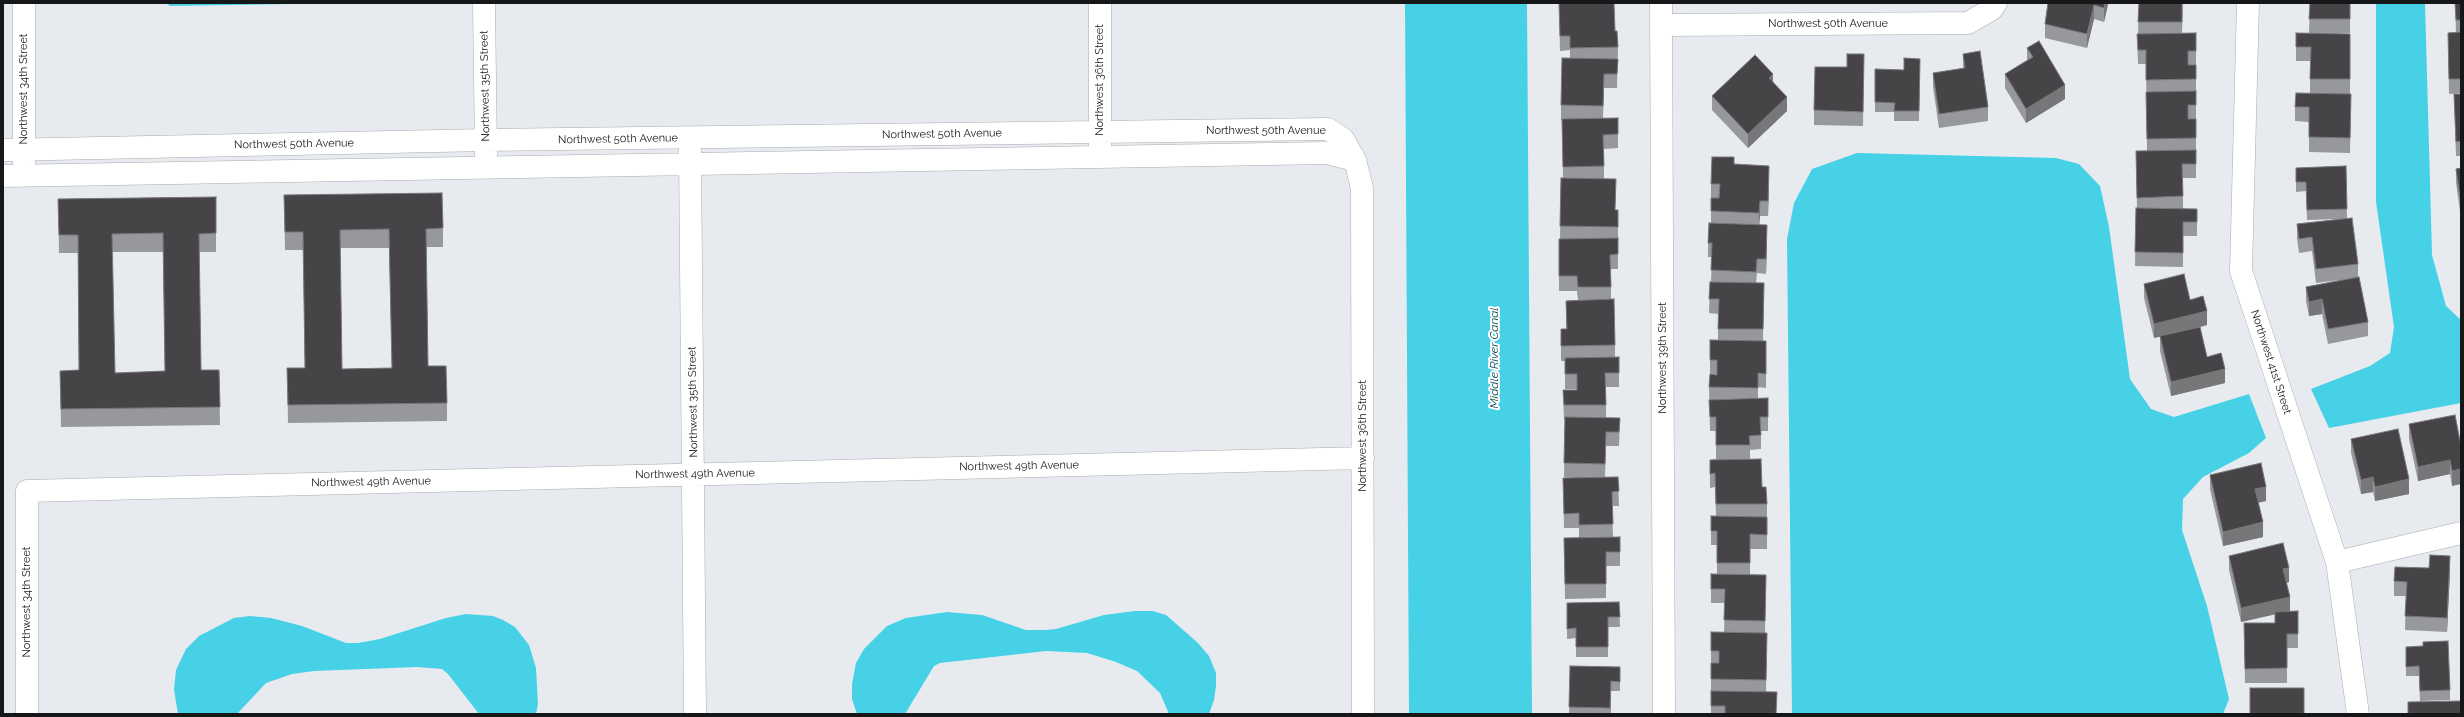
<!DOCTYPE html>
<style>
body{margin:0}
#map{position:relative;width:2464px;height:717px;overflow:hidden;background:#e7ebef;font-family:Raleway,sans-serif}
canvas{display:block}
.frame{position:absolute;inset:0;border:4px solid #161718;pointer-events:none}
</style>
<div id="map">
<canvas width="2464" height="717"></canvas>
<div class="frame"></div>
</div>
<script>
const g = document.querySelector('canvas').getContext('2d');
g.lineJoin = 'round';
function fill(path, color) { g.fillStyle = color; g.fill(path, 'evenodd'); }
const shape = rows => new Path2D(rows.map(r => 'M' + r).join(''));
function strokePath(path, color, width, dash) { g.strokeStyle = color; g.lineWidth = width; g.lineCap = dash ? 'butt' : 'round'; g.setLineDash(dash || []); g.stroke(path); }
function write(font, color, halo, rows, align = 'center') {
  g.font = font + ' Raleway,sans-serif'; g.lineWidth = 4; g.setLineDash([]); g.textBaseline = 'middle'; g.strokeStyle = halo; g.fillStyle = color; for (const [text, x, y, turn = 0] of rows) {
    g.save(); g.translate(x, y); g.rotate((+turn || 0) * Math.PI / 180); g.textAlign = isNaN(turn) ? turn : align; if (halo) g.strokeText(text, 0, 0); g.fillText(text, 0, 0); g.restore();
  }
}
fill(shape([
 [166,3,353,3,170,6],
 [1405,3,1527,3,1532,714,1409,714],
 [2376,3,2425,3,2432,255,2446,306,2461,320,2461,403,2329,428,2311,389,2370,366,2390,353,2394,327,2376,202],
 [1857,153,2056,158,2079,164,2100,186,2109,227,2130,379,2151,409,2174,417,2249,394,2266,438,2249,453,2203,477,2183,499,2182,530,2207,606,2229,699,2223,714,1792,714,1787,239,1794,203,1812,169],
 [1135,611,1153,611,1166,615,1198,643,1209,656,1216,673,1216,686,1214,700,1209,714,1169,714,1160,693,1137,671,1116,662,1087,653,1046,651,940,663,934,666,905,714,857,714,852,699,852,684,856,663,864,649,887,626,906,618,947,612,982,615,1026,630,1045,630,1056,629,1104,615],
 [466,614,493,616,503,620,515,627,529,645,536,668,538,704,536,714,479,714,448,674,442,669,417,667,314,671,292,674,266,683,237,714,178,714,174,690,176,670,186,649,199,636,234,618,250,616,271,618,302,626,346,643,358,643,380,639,446,618]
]), '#46d1e7');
const minor = shape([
 [24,3,24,164],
 [484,3,486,154],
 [1661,3,1664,714],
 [2248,3,2241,271,2337,562,2358,714],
 [1661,25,1968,23,1992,9,1996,3],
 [1100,147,1100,3],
 [3,150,486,140,1328,129,1343,139,1355,160,1362,188,1363,714],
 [690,151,695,714],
 [3,176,1327,153,1355,160],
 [2337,562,2461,533],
 [27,714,27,491,1363,458]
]);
strokePath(minor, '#a8abaf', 23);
strokePath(minor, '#fff', 22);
fill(shape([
 [1559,3,1615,31,1618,47,1617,88,1604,88,1603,118,1618,118,1618,148,1604,149,1604,179,1615,210,1618,225,1618,269,1611,269,1611,299,1615,345,1615,357,1619,357,1619,387,1606,387,1606,418,1620,418,1619,446,1606,446,1605,477,1618,477,1619,506,1612,506,1613,537,1620,537,1620,566,1606,566,1606,598,1565,599,1564,538,1579,538,1579,528,1564,528,1563,478,1576,477,1564,477,1565,420,1564,420,1563,390,1577,390,1577,389,1565,389,1565,361,1561,361,1561,329,1566,329,1566,301,1578,300,1577,291,1559,291,1559,239,1560,239,1561,178,1563,178,1562,120,1561,120,1561,105,1570,58,1570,50,1560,51],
 [2048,3,2108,3,2104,22,2094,19,2087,48,2045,38,2045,24],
 [2139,3,2196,3,2196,4,2183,3,2182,33,2196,33,2196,65,2188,65,2196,65,2196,178,2183,178,2183,209,2197,209,2197,236,2183,236,2183,267,2135,266,2136,208,2137,208,2136,151,2147,151,2146,64,2138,64,2137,34,2138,34],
 [2310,3,2350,3,2350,33,2309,33],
 [2455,3,2461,3,2461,93,2449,94,2448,33,2456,32],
 [2296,33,2350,34,2350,94,2351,108,2350,153,2309,152,2309,122,2295,121,2295,107,2310,93,2310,61,2296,61],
 [2027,48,2065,99,2026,123,2005,88,2005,74,2027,60],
 [1864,54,1863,126,1814,125,1814,110],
 [1963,54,1988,107,1988,121,1939,128,1933,87,1933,73,1963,68],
 [1920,59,1919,121,1894,121,1894,112,1875,112,1875,69,1904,70],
 [1773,81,1787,111,1748,148,1712,110,1712,96],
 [2454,94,2461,94,2461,156,2456,156],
 [1734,164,1769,180,1768,216,1760,216,1759,225,1767,239,1766,274,1757,273,1756,283,1764,283,1763,341,1766,355,1766,388,1758,387,1758,399,1768,398,1768,431,1761,431,1761,449,1750,450,1750,459,1762,487,1767,504,1767,549,1750,549,1750,575,1766,575,1765,633,1767,633,1766,692,1776,714,1711,714,1711,632,1724,633,1725,603,1711,603,1711,574,1717,574,1717,545,1711,545,1711,516,1716,516,1715,487,1710,488,1710,460,1716,459,1716,431,1710,431,1709,387,1717,374,1710,374,1710,340,1718,340,1718,314,1709,313,1710,282,1711,282,1712,257,1708,257,1708,243,1711,223,1711,211,1719,198,1711,198,1711,184],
 [2346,166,2347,218,2358,264,2358,277,2368,322,2368,336,2328,344,2322,314,2309,316,2306,301,2306,287,2339,280,2316,283,2312,251,2299,253,2297,238,2297,224,2338,219,2307,220,2306,191,2296,192,2296,168],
 [2461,168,2461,218,2456,183,2456,169],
 [284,195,443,228,443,247,426,247,428,366,447,403,447,421,288,423,287,368,305,368,303,250,285,250],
 [340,248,389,248,392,368,342,369],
 [216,197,216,252,199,252,201,370,219,370,220,425,61,427,60,371,79,370,78,253,59,253,58,199],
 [112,252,163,252,165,371,115,373],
 [2144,284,2190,300,2207,325,2200,327,2207,357,2225,383,2171,396,2160,351,2160,336,2175,333,2154,338,2144,298],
 [2409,424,2461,446,2452,486,2450,474,2418,481,2409,439],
 [2351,439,2409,494,2375,501,2373,492,2361,494,2351,453],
 [2210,475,2266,501,2258,503,2263,537,2223,546,2210,489],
 [2229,556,2289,582,2286,583,2290,611,2287,611,2298,611,2298,648,2287,648,2287,683,2245,683,2244,623,2275,623,2275,614,2241,622,2229,570],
 [2450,571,2447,632,2405,630,2406,596,2394,596,2394,581],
 [1619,602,1620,627,1608,627,1608,657,1576,657,1576,638,1567,639,1567,603],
 [2406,647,2450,690,2450,700,2420,701,2419,676,2406,676],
 [1570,666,1620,667,1620,691,1611,691,1611,714,1569,714]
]), '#97989b');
fill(shape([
 [2105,3,2108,3,2108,5,2104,22,2104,8],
 [2094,5,2094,19,2087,48,2087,34],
 [1773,74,1773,88,1769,78],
 [2065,85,2065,99,2026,123,2026,109],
 [1787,97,1787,111,1748,148,1748,134],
 [1769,166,1769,180,1768,216,1768,201],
 [1760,201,1760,216,1759,227,1759,213],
 [1767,225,1767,239,1766,274,1766,259],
 [2322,299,2322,314,2309,316,2309,302],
 [2207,311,2207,325,2154,338,2154,324],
 [2225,369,2225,383,2171,396,2171,382],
 [2450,460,2450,474,2418,481,2418,467],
 [2461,469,2461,484,2452,486,2452,471],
 [2373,477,2373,492,2361,494,2361,480],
 [2409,479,2409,494,2375,501,2375,487],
 [2266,487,2266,501,2255,503,2255,489],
 [2263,522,2263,537,2223,546,2223,532],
 [2450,556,2450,571,2447,632,2447,618],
 [2289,568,2289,582,2283,584,2283,569],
 [2290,597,2290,611,2241,622,2241,608]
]), '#777679');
const building = shape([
 [1559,3,1614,3,1615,31,1617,31,1618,47,1570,48,1570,36,1560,36,1559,3],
 [2048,3,2105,3,2104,8,2094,5,2087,34,2045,24,2048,3],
 [2139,3,2182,3,2182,22,2138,22,2139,3],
 [2310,3,2350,3,2350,19,2309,19,2310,3],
 [2455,3,2461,3,2461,20,2456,20,2455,3],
 [2461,32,2461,79,2449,79,2448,33,2461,32],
 [2196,33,2196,51,2188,51,2188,65,2196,65,2196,79,2146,80,2146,50,2138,50,2137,34,2196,33],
 [2296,33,2350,34,2350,79,2310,79,2311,47,2296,47,2296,33],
 [2039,41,2065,85,2026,109,2005,74,2033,57,2027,48,2039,41],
 [1980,51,1988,107,1939,114,1933,73,1965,68,1963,54,1980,51],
 [1847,54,1864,54,1863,112,1814,110,1815,67,1847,67,1847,54],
 [1755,55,1773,74,1769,78,1787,97,1748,134,1712,96,1755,55],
 [1562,58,1618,59,1617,74,1604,74,1603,106,1561,105,1562,58],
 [1904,58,1920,59,1919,111,1894,111,1895,103,1875,102,1875,69,1904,70,1904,58],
 [2196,91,2196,105,2188,105,2188,119,2196,119,2196,138,2147,139,2146,92,2196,91],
 [2296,93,2351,94,2350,138,2309,137,2309,107,2295,107,2296,93],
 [2454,94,2461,94,2461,141,2456,142,2454,94],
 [1618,118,1618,134,1603,135,1604,166,1563,167,1562,119,1618,118],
 [2196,150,2196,164,2182,164,2183,196,2137,198,2136,151,2196,150],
 [1712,157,1734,157,1734,164,1769,166,1768,201,1760,201,1759,213,1711,211,1711,198,1719,198,1720,184,1711,184,1712,157],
 [2346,166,2347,209,2307,210,2306,182,2296,182,2296,168,2346,166],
 [2461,168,2461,204,2456,169,2461,168],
 [1561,178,1616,179,1615,210,1618,210,1618,227,1560,226,1561,178],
 [442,193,443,228,426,229,428,366,446,366,447,403,288,405,287,368,305,368,303,232,285,232,284,195,442,193],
 [389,229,392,368,342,369,340,230,389,229],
 [216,197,216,233,199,234,201,370,219,370,220,407,61,409,60,371,79,370,78,235,59,235,58,199,216,197],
 [163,233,165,371,115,373,112,234,163,233],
 [2136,208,2197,209,2197,222,2183,222,2183,253,2135,252,2136,208],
 [2352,218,2358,264,2316,269,2312,237,2299,239,2297,224,2352,218],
 [1709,223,1767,225,1766,259,1757,259,1756,272,1711,270,1712,243,1708,243,1709,223],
 [1618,238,1618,254,1610,255,1611,287,1578,287,1577,276,1559,276,1559,239,1618,238],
 [2184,274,2190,300,2203,296,2207,311,2154,324,2144,284,2184,274],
 [2359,277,2368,322,2328,329,2322,299,2309,302,2306,287,2359,277],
 [1710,282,1764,283,1763,329,1718,329,1719,299,1709,299,1710,282],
 [1614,299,1615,345,1561,346,1561,329,1567,329,1566,301,1614,299],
 [2200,327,2207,357,2221,353,2225,369,2171,382,2160,336,2200,327],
 [1710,340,1766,341,1766,374,1758,373,1758,388,1709,387,1710,374,1717,375,1717,360,1710,360,1710,340],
 [1619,357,1619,373,1605,373,1606,405,1564,405,1563,390,1577,390,1577,374,1565,374,1565,358,1619,357],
 [1768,398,1768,417,1760,417,1761,435,1749,436,1750,445,1716,445,1716,417,1710,417,1709,400,1768,398],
 [2455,415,2461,446,2461,469,2452,471,2450,460,2418,467,2409,424,2455,415],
 [1565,417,1620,418,1619,432,1606,432,1605,464,1564,463,1565,417],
 [2398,429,2409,479,2375,487,2373,477,2361,480,2351,439,2398,429],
 [1761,459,1762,487,1766,487,1767,504,1716,504,1715,473,1710,474,1710,460,1761,459],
 [2261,463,2266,487,2255,489,2263,522,2223,532,2210,475,2261,463],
 [1618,477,1619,491,1612,492,1613,524,1579,525,1579,513,1564,514,1563,478,1618,477],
 [1711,516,1767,517,1767,535,1750,534,1750,563,1717,563,1717,531,1711,531,1711,516],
 [1620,537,1620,552,1606,552,1606,584,1565,584,1564,538,1620,537],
 [2283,543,2289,568,2283,569,2290,597,2241,608,2229,556,2283,543],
 [2430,555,2450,556,2447,618,2405,616,2407,582,2394,581,2395,567,2429,568,2430,555],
 [1711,574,1766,575,1765,621,1724,620,1725,589,1711,589,1711,574],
 [1619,602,1620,617,1608,617,1608,647,1576,647,1576,628,1567,629,1567,603,1619,602],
 [2298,611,2298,634,2287,634,2287,668,2245,669,2244,623,2275,623,2275,612,2298,611],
 [1711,632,1767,633,1766,680,1711,679,1711,663,1719,663,1719,651,1711,651,1711,632],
 [2448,641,2450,690,2420,691,2419,666,2406,667,2406,647,2423,646,2423,642,2448,641],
 [1570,666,1620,667,1620,682,1611,681,1610,708,1569,707,1570,666],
 [2250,688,2304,688,2304,714,2250,714,2250,688],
 [1711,691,1777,692,1776,714,1725,714,1725,706,1711,706,1711,691],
 [2461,701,2461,714,2408,714,2408,702,2461,701]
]);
fill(building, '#474447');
strokePath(building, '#777679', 1);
write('11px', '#161718', '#fff', [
 ["Northwest 50th Avenue",1828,24],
 ["Northwest 36th Street",1100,80,-90],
 ["Northwest 35th Street",485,86,-91],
 ["Northwest 34th Street",24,89,-90],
 ["Northwest 50th Avenue",1266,131],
 ["Northwest 50th Avenue",942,134,-1],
 ["Northwest 50th Avenue",618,139,-1],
 ["Northwest 50th Avenue",294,144,-1],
 ["Northwest 39th Street",1663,358,-90],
 ["Northwest 41st Street",2271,362,72],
 ["Northwest 35th Street",693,402,-91],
 ["Northwest 36th Street",1363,436,-90],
 ["Northwest 49th Avenue",1019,466,-1],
 ["Northwest 49th Avenue",695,474,-1],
 ["Northwest 49th Avenue",371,482,-1],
 ["Northwest 34th Street",27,602,-90]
]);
write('italic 12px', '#114d56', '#fff', [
 ["Middle River Canal",1494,358,-90]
]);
</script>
